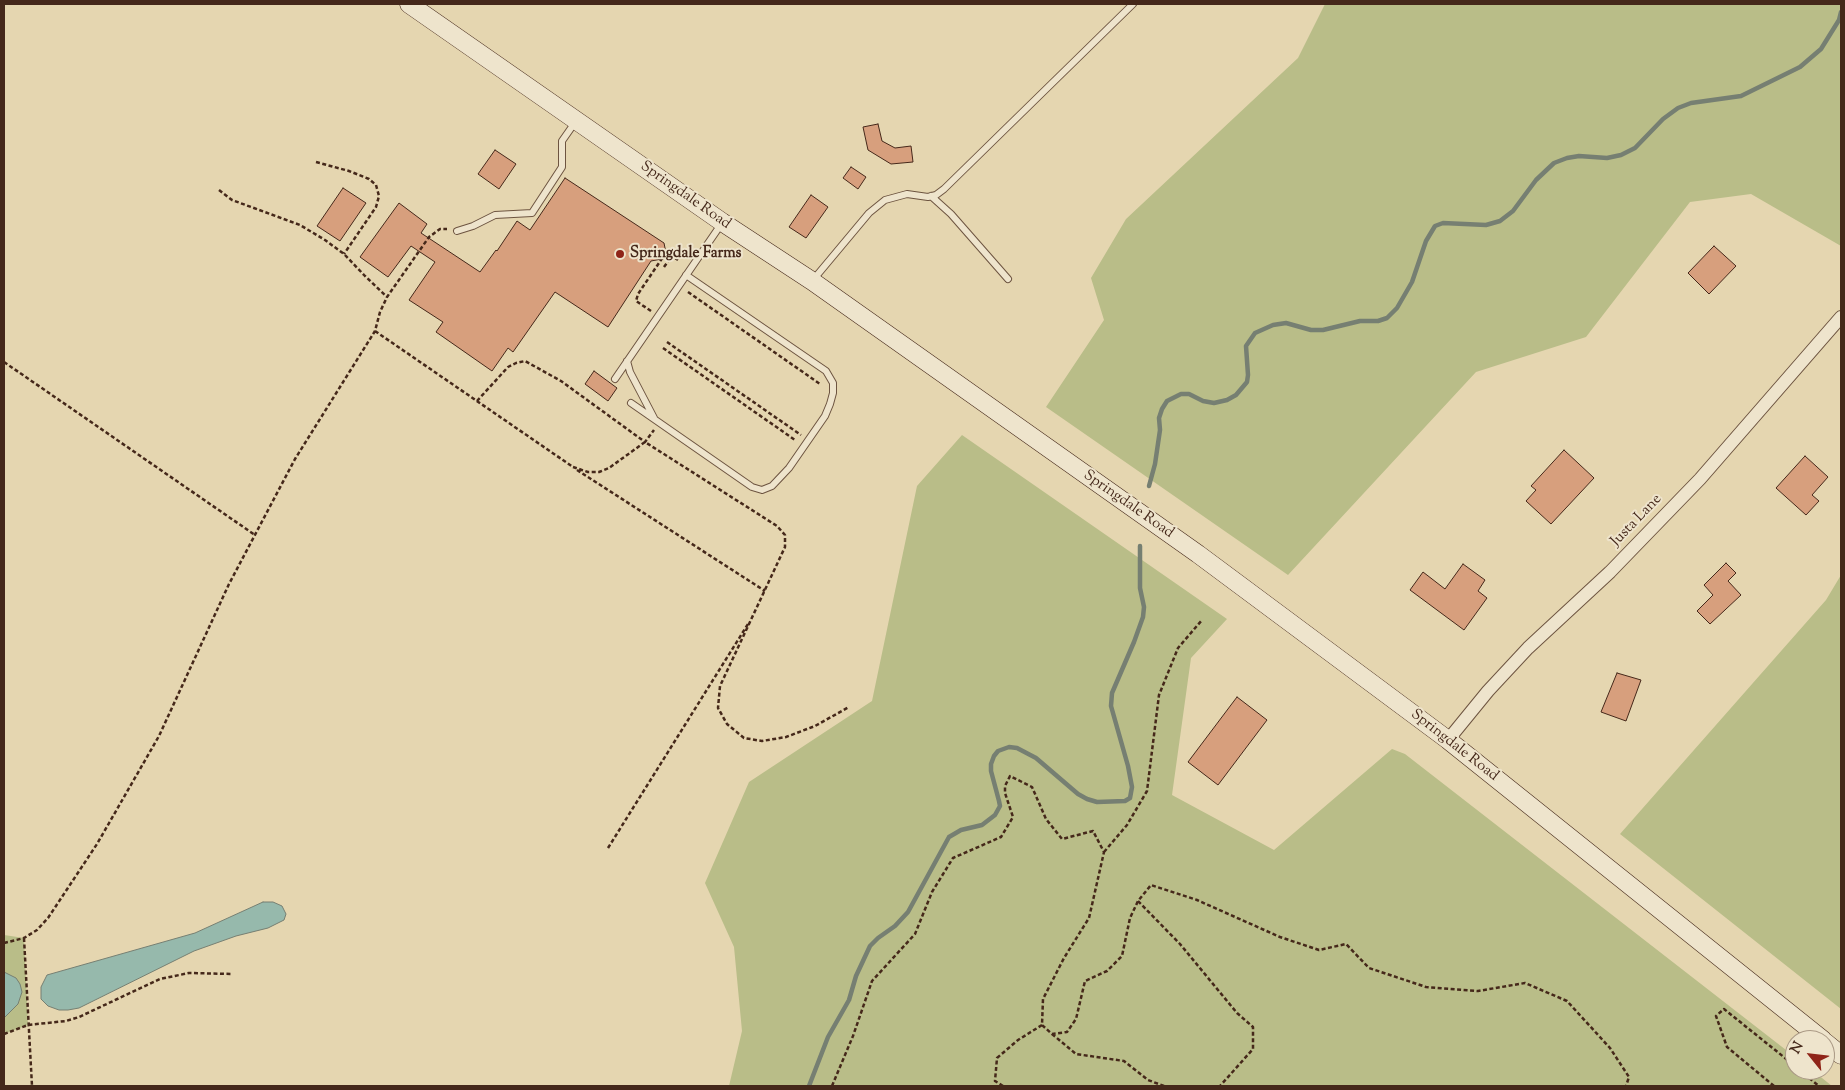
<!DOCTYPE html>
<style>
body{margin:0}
#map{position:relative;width:1845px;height:1090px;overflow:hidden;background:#e5d6b0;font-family:"Sorts Mill Goudy",serif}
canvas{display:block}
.frame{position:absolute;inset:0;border:5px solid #45281a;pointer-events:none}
.north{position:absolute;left:1785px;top:1030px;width:50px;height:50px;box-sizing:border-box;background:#eee4cc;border:1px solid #aa9985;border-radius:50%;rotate:299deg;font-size:14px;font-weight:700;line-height:20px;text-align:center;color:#45281a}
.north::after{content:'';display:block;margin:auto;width:18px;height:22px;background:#8f2418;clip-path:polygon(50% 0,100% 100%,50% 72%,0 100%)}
</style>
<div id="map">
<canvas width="1845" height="1090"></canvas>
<div class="frame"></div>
<div class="north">N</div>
</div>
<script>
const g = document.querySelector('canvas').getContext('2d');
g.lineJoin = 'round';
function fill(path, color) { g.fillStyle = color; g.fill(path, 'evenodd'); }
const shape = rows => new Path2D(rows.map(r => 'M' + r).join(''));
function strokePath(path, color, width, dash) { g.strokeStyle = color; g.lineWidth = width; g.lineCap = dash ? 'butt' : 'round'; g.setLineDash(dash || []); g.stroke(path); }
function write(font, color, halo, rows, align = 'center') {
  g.font = font + ' "Sorts Mill Goudy",serif'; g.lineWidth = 4; g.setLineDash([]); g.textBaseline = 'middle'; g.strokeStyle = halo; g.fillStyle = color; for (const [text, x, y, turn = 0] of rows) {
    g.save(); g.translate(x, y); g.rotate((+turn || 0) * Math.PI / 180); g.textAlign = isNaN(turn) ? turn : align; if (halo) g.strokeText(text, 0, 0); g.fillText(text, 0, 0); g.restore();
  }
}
fill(shape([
 [1325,4,1841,4,1841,246,1751,194,1690,202,1586,337,1476,372,1288,575,1046,407,1104,320,1091,278,1126,219,1298,58],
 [962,435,1227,619,1191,658,1172,795,1274,850,1392,749,1405,754,1795,1057,1795,1070,1812,1070,1832,1086,729,1086,742,1031,734,947,705,883,749,782,872,701,917,486],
 [1841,575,1841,1009,1620,834,1826,600],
 [4,935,24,938,28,1025,4,1034]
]), '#b9bd88');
const water = shape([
 [263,902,273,902,282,906,286,914,284,920,268,928,236,936,194,951,79,1008,68,1010,59,1010,48,1006,41,999,41,987,47,975,195,933,263,902],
 [4,972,16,978,20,984,22,992,18,1004,4,1018,4,972]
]);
fill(water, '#96b9ac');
strokePath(water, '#767f72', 1);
strokePath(shape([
 [1149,486,1155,464,1160,430,1159,418,1162,409,1167,401,1181,394,1189,394,1203,401,1214,403,1227,400,1236,395,1247,382,1248,375,1246,346,1255,333,1273,325,1286,323,1311,330,1323,330,1360,321,1378,321,1387,318,1397,308,1412,282,1426,241,1435,226,1443,223,1486,225,1500,221,1513,211,1536,180,1554,163,1567,158,1579,156,1607,158,1621,155,1635,148,1663,119,1678,108,1691,103,1741,96,1800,67,1821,49,1839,20,1841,12],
 [809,1086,828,1037,849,1000,856,976,870,946,878,938,895,926,908,912,949,837,961,830,982,825,995,815,1000,806,999,801,991,771,991,764,994,756,998,751,1009,747,1017,748,1036,758,1078,794,1087,799,1097,802,1125,801,1130,798,1132,787,1128,766,1111,706,1112,693,1134,642,1143,617,1144,607,1140,588,1140,546]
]), '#767f72', 4.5);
const building = shape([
 [878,124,882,141,895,148,911,146,913,162,891,164,868,150,863,127,878,124],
 [495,150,516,164,499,189,478,174,495,150],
 [851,167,866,177,858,189,843,178,851,167],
 [565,178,664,243,667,258,651,261,608,327,555,292,513,352,508,348,492,371,436,332,443,322,409,300,435,262,411,246,388,277,360,257,399,203,427,224,421,233,480,272,496,250,497,251,517,221,530,230,565,178],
 [343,188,366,203,340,241,317,226,343,188],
 [811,195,828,207,806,238,789,227,811,195],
 [1714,246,1736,266,1709,294,1688,273,1714,246],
 [594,371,617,388,608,401,585,384,594,371],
 [1564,450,1594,478,1551,524,1526,501,1536,490,1531,486,1564,450],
 [1805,456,1828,477,1812,495,1819,501,1806,515,1776,488,1805,456],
 [1726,563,1736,573,1728,581,1741,595,1710,624,1697,611,1713,595,1704,585,1726,563],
 [1463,564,1485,580,1478,591,1487,598,1464,630,1410,590,1423,572,1445,589,1463,564],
 [1617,673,1641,680,1626,721,1601,712,1617,673],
 [1237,697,1267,720,1218,785,1188,762,1237,697]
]);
fill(building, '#d79f7d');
strokePath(building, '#45281a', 1);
const service = shape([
 [931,196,951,214,1008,279],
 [457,231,473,226,495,215,532,213,562,167,562,141,576,121],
 [813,280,869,213,885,200,907,194,928,197,936,195,944,189,1133,4],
 [627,361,630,372,654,418],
 [615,379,722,223],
 [631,403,752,487,762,490,772,486,789,468,825,416,830,404,833,393,833,383,826,371,686,275]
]);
const minor = shape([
 [1448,740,1488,691,1528,648,1610,572,1700,479,1841,317]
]);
const secondary = shape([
 [409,4,722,222,812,281,1198,554,1448,740,1823,1040],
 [1825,1042,1841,1055]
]);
strokePath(service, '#6d5440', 8);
strokePath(minor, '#6d5440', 14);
strokePath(secondary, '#45281a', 19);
strokePath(shape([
 [316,162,349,171,369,179,376,185,379,196,376,207,344,254],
 [219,190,232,200,300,225,325,240,344,254,365,276,387,297],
 [653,253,669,251,672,256,678,260],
 [664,267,672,256],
 [688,292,820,384],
 [651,311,636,301,638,294,663,257,662,252],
 [375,331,573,467],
 [667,342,801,435],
 [663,348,795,440],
 [4,362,255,535],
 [477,401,508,367,516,363,525,361,561,381,645,442,654,430],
 [573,467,588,472,599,472,609,468,645,442,777,526,785,535,785,547,720,686,718,708,727,724,744,738,762,741,786,737,815,726,849,707],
 [577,470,765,591],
 [608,848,748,624],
 [1104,852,1127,825,1147,791,1159,695,1178,648,1202,620],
 [1138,901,1180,944,1237,1013,1253,1027,1253,1049,1220,1086],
 [24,938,32,1086],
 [4,943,24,938,37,930,48,918,97,844,159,736,229,584,295,459,375,331,380,312,387,297,429,237,440,229,447,229],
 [4,1034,28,1025,66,1021,79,1017,160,979,189,973,232,974],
 [1052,1034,1076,1054,1124,1061,1148,1080,1164,1086],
 [1799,1070,1819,1086],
 [832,1086,853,1036,872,981,915,934,932,892,953,858,1001,837,1013,817,1005,793,1005,786,1010,776,1032,787,1046,819,1062,839,1093,831,1104,852,1089,918,1064,958,1043,999,1042,1025,1052,1034,1067,1032,1076,1019,1085,981,1107,971,1122,956,1130,918,1138,901,1151,885,1197,900,1280,937,1319,950,1346,944,1369,968,1426,987,1478,991,1525,983,1567,1001,1610,1048,1629,1077,1626,1086],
 [1003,1086,995,1081,997,1058,1018,1040,1042,1025],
 [1774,1086,1727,1047,1716,1016,1724,1009,1795,1066]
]), '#45281a', 2.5, [4, 2.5]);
strokePath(service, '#eee4cc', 6);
strokePath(minor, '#eee4cc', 12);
strokePath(secondary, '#eee4cc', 18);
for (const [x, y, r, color] of [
 [620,254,5,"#8f2418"]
]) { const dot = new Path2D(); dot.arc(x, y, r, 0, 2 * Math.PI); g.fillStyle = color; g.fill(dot); strokePath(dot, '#eee4cc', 2); }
write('15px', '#45281a', '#eee4cc', [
 ["Springdale Road",685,196,35],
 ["Springdale Road",1128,505,35],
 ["Justa Lane",1637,521,-46],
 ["Springdale Road",1454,746,38]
]);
write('bold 15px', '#45281a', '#eee4cc', [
 ["Springdale Farms",630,254]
], 'left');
</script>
